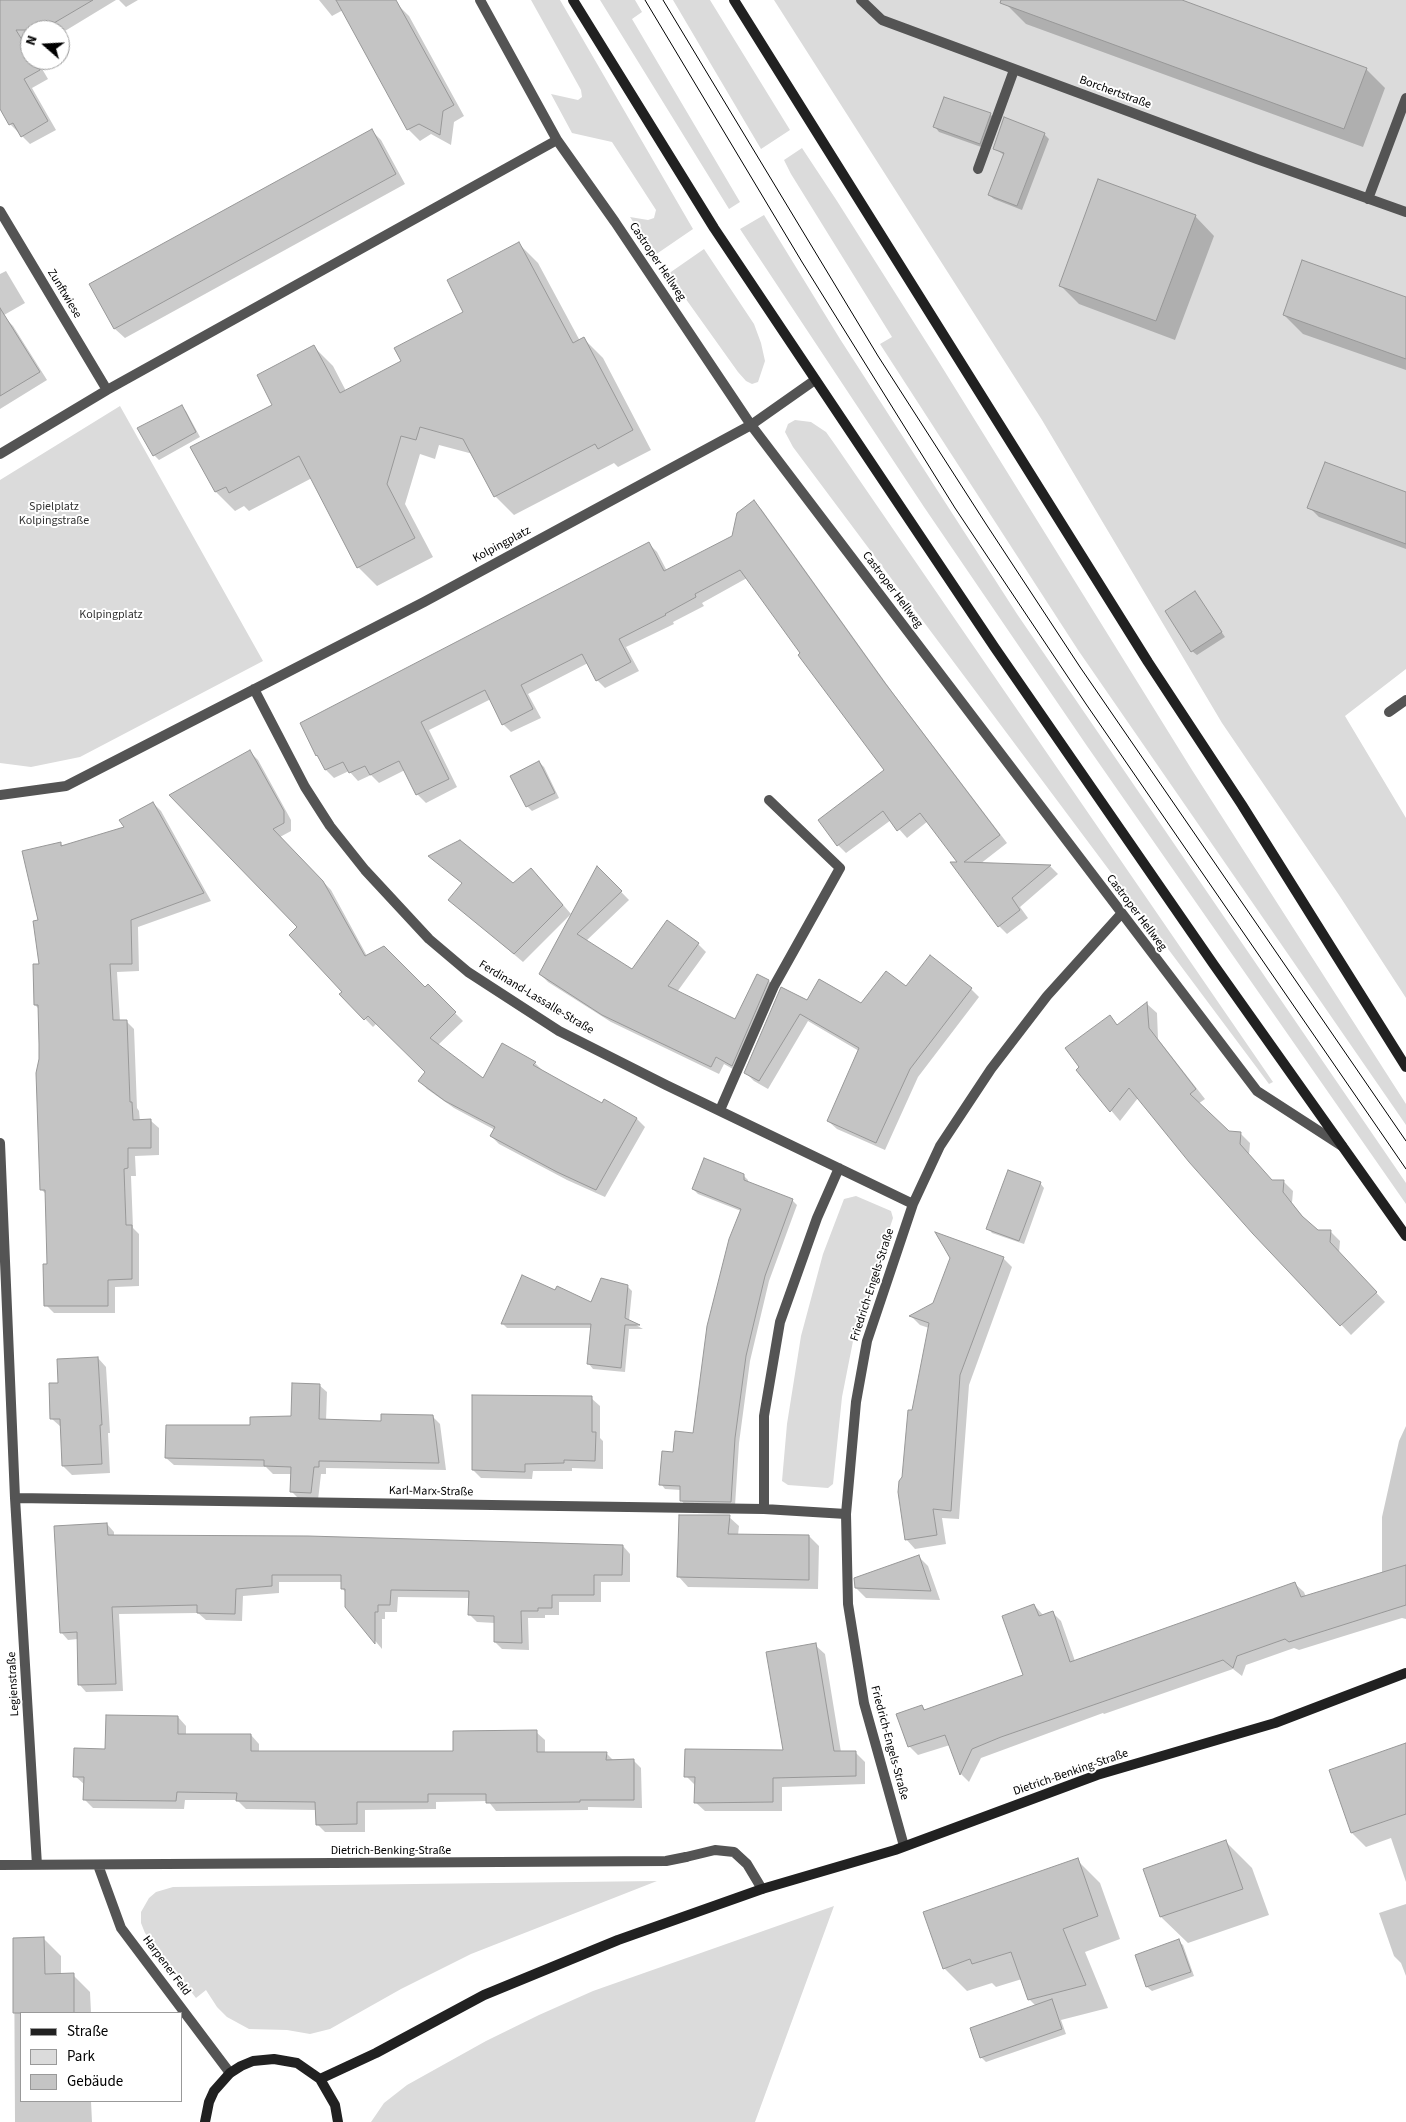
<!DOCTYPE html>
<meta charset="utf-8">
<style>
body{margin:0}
#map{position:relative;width:1406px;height:2122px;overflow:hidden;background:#fff;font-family:"Source Sans 3",sans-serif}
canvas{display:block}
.legend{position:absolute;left:20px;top:2012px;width:162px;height:90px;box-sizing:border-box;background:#fff;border:1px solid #999;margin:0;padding:6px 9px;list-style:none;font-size:15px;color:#000}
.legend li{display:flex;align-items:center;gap:10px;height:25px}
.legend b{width:25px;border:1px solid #999}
.north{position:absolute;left:20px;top:20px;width:50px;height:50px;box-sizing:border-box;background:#fff;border:1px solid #999;border-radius:50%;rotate:289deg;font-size:14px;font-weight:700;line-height:20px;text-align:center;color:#000}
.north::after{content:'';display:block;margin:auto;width:18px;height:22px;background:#000;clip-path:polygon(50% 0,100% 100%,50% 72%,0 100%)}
</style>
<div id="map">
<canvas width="1406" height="2122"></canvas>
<ul class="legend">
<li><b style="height:6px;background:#212121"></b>Straße</li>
<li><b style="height:14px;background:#dbdbdb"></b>Park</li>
<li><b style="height:14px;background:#c4c4c4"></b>Gebäude</li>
</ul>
<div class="north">N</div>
</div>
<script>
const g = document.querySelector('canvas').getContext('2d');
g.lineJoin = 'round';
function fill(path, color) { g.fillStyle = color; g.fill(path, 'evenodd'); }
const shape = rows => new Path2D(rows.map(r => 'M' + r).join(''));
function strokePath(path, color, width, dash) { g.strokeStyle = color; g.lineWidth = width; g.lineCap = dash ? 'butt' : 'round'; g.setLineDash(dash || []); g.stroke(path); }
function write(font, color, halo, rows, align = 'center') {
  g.font = font + ' "Source Sans 3",sans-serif'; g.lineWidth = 4; g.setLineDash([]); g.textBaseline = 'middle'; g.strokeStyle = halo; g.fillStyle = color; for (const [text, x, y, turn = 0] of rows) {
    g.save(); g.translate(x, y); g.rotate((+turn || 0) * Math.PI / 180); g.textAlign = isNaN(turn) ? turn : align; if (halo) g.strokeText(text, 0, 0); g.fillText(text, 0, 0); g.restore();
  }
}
fill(shape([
 [531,0,560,0,693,229,655,255,630,217,648,220,654,218,656,210,612,142,572,133,551,94,578,100,582,97,581,90],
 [600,0,635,0,642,12,632,19,740,202,729,209],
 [673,0,710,0,790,130,761,149],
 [774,0,1406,0,1406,669,1345,716,1406,818,1406,998,1339,895,1222,723,1042,420],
 [802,148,837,201,937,359,1192,770,1406,1104,1406,1125,1078,650,880,344,892,337,791,174,784,160],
 [764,215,840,339,1017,614,1406,1183,1406,1204,1087,746,924,507,740,229],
 [704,249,754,324,761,343,765,361,758,382,752,384,746,381,738,372,668,274],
 [120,406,263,661,80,757,31,767,0,763,0,480],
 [795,420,811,422,826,432,836,446,1273,1082,1269,1084,793,447,785,432,788,424],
 [856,1196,891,1211,893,1218,855,1331,842,1397,833,1484,828,1488,788,1485,782,1481,787,1424,801,1336,823,1254,844,1199],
 [657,1881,471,1954,401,1989,330,2029,310,2034,287,2030,249,2029,227,2017,217,2007,206,1990,196,1998,145,1933,141,1923,141,1912,149,1898,156,1892,173,1887],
 [834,1906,755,2122,371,2122,384,2103,407,2085,486,2041,539,2015,593,1991]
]), '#dbdbdb');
fill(shape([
 [11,0,116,0,60,34,60,30,30,30,30,60,41,60,38,62,48,79,32,88,56,130,30,144,10,124,0,107,0,6],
 [119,0,138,0,126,7],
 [319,0,381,0,398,5,409,16,464,116,454,122,451,145,431,134,420,141,408,129,343,10,332,16],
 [1009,0,1178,0,1366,69,1385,88,1363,147,1026,24,1007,5],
 [60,37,65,46,60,49],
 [990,114,995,119,984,148,939,132,935,127],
 [371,130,381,140,405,184,125,338,115,329,90,285],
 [1044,134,1049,139,1022,210,994,199,989,195,1004,155,994,148],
 [1195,216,1214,236,1175,340,1079,304,1060,285],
 [519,244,538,263,580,341,584,339,603,358,651,450,618,467,614,463,514,515,495,496,473,454,439,445,435,459,420,454,405,504,433,557,377,586,358,567,312,478,249,511,244,506,235,511,216,492,192,447,273,405,314,347,333,366,346,391,402,362,465,312],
 [6,271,25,303,4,315,0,312,0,274],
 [1406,298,1406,370,1303,334,1284,315],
 [5,318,13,326,47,380,0,409,0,321],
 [181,407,186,411,200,437,159,460,154,455],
 [1406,493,1406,549,1319,517,1309,507],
 [754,502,762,510,893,693,1007,843,980,864,1050,866,1058,874,1020,907,1028,918,1007,934,999,926,960,863,928,821,907,838,891,820,846,853,838,845,885,770,747,578,702,603,704,606,673,622,674,624,626,647,639,671,605,688,597,680,588,663,528,694,541,718,511,732,503,724,491,699,429,730,457,787,426,803,418,795,405,770,379,783,371,775,358,781,349,771,334,778,326,770,301,724,649,544,657,552,667,571,733,536],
 [1195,593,1225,637,1197,655,1192,651],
 [250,752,258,760,291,820,291,831,280,837,331,890,367,956,425,989,428,986,463,1021,438,1045,484,1079,535,1063,543,1071,602,1105,604,1101,637,1119,645,1127,605,1197,567,1180,499,1144,491,1136,495,1130,454,1108,427,1089,420,1081,426,1072,377,1023,373,1027,341,994,344,992,299,927],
 [539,762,544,767,559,798,532,811,527,806],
 [153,803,161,811,211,901,138,927,139,971,117,972,120,1021,126,1021,134,1029,137,1108,139,1111,140,1121,151,1121,159,1128,159,1155,135,1156,136,1176,131,1176,133,1228,139,1234,139,1286,115,1287,115,1313,54,1313,46,1305,48,1265,46,1194,41,1189,39,1009,35,1005,40,965,40,922,60,843,63,846,126,828],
 [430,856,513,884,540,878,571,914,523,962,450,900,463,884],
 [598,868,629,900,586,941,632,971,698,944,706,952,677,992,735,1020,758,976,769,981,777,989,740,1073,724,1064,719,1074,611,1022,548,982,540,974],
 [906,988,971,989,979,997,918,1077,885,1150,837,1129,828,1121,859,1051,808,1021,768,1089,754,1081,745,1072,807,1002,861,1004],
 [1147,1004,1157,1013,1158,1039,1205,1099,1198,1104,1228,1133,1240,1133,1250,1143,1249,1155,1272,1181,1283,1181,1293,1191,1292,1203,1308,1223,1318,1231,1330,1231,1340,1241,1339,1253,1385,1302,1351,1335,1248,1226,1164,1131,1138,1098,1120,1121,1078,1071,1109,1017,1118,1026],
 [743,1175,748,1180,748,1183,792,1200,797,1205,769,1281,750,1361,739,1443,735,1506,685,1505,681,1500,681,1490,665,1489,661,1484,694,1434,741,1211,698,1194,693,1189],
 [1040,1183,1044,1188,1024,1244,992,1233,988,1228],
 [952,1258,1003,1258,1012,1267,969,1385,959,1519,942,1518,946,1544,915,1549,906,1539,904,1478,929,1328,920,1325,911,1316,934,1304],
 [627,1286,632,1291,629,1321,643,1329,629,1329,625,1372,593,1369,589,1364,592,1328,507,1328,503,1324,556,1291,592,1304],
 [98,1358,106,1367,110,1433,108,1433,110,1473,72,1475,63,1466,61,1427,52,1419],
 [319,1385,327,1392,326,1421,382,1422,432,1416,440,1424,446,1470,326,1468,326,1474,321,1474,318,1500,299,1499,291,1491,292,1474,273,1474,266,1467,174,1465,166,1458,251,1426,292,1417],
 [591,1398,600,1406,600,1438,603,1441,603,1469,572,1468,572,1471,533,1471,532,1479,481,1478,473,1470],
 [1406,1426,1406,1619,1402,1618,1299,1650,1294,1648,1246,1665,1242,1676,1233,1669,1104,1714,1103,1713,981,1758,969,1782,961,1774,950,1745,918,1755,909,1746,922,1706,926,1711,1025,1676,1034,1605,1043,1615,1052,1612,1061,1621,1075,1661,1295,1584,1304,1592,1306,1597,1382,1573,1382,1517,1399,1441],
 [729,1517,739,1526,738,1535,809,1536,819,1546,818,1589,688,1587,679,1577],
 [107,1524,114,1532,114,1537,623,1546,630,1554,630,1582,601,1582,601,1602,559,1602,559,1615,545,1615,545,1618,528,1618,529,1650,502,1649,495,1642,495,1623,477,1622,470,1615,470,1598,398,1597,397,1612,385,1612,385,1619,382,1619,382,1649,346,1606,346,1593,342,1588,342,1582,279,1582,279,1593,243,1596,242,1621,206,1620,198,1613,119,1614,123,1691,86,1692,79,1684,78,1639,68,1640,61,1632],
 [918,1556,928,1566,940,1600,866,1598,856,1588],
 [815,1645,825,1654,841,1752,855,1752,865,1762,865,1784,782,1787,782,1811,705,1811,695,1802,696,1786,686,1776,784,1751],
 [178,1717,186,1726,186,1735,251,1735,259,1744,259,1752,454,1752,536,1732,545,1740,545,1754,606,1753,614,1761,633,1760,641,1768,642,1808,588,1807,588,1810,496,1811,488,1801,436,1802,436,1809,365,1810,365,1832,325,1832,317,1824,317,1810,246,1809,237,1800,185,1800,184,1809,93,1808,85,1800,85,1785,75,1776,106,1750],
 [1406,1744,1406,1882,1391,1838,1366,1847,1352,1833,1330,1771],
 [1225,1841,1252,1868,1269,1915,1188,1943,1161,1917],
 [1077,1860,1100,1883,1120,1939,1085,1952,1108,2008,1061,2020,1066,2034,986,2062,981,2057,1036,2006,1029,1999,1022,1979,996,1987,992,1983,967,1991,944,1968],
 [1406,1904,1406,1976,1401,1963,1394,1956,1379,1913],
 [43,1938,61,1956,61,1975,73,1975,90,1992,91,2013,21,2013,21,2101,91,2101,92,2122,15,2122,14,1939],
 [1178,1941,1183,1945,1194,1976,1152,1991,1147,1987,1136,1956]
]), '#0003');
const building = shape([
 [0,0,93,0,42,30,16,30,30,53,30,60,34,60,40,70,24,79,48,121,21,137,13,123,9,125,0,109,0,0],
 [336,0,396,0,454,105,443,111,440,135,419,124,407,130,336,0],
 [1001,0,1182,0,1367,68,1344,129,1000,3,1001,0],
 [944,97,991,113,980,144,933,127,944,97],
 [1004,117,1045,133,1017,206,988,195,1004,153,993,149,1004,117],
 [372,129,396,174,114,329,89,284,372,129],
 [1098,179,1196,215,1156,321,1059,286,1098,179],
 [519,242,573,343,584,337,633,430,598,449,595,444,494,497,463,439,420,427,416,440,401,436,387,484,415,538,357,568,299,456,229,493,226,487,215,492,190,447,272,405,257,375,314,345,340,393,401,361,394,348,463,312,447,280,519,242],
 [1302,260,1406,297,1406,359,1283,315,1302,260],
 [0,308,40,372,0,396,0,308],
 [182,405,196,432,153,456,137,428,182,405],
 [1325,462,1406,492,1406,544,1307,508,1325,462],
 [754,500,885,683,1000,835,964,862,1051,865,1012,898,1020,910,998,927,950,862,957,862,920,813,897,831,883,811,837,846,818,820,884,770,798,655,800,653,740,570,695,594,696,597,665,614,666,615,619,639,631,662,596,681,582,654,521,685,533,709,502,725,485,690,421,722,449,779,416,795,399,761,370,775,365,766,349,773,343,762,325,770,317,755,316,756,300,723,649,542,664,571,732,536,737,513,754,500],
 [1195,591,1222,632,1191,652,1165,611,1195,591],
 [250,750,284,811,284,823,273,829,323,881,365,956,384,946,425,987,428,984,456,1012,430,1038,483,1078,502,1043,536,1062,533,1065,567,1084,602,1103,604,1099,637,1118,596,1190,557,1172,490,1136,495,1127,445,1101,418,1081,425,1072,368,1016,364,1020,339,994,342,992,289,935,297,927,169,795,250,750],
 [539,761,555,793,526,807,510,776,539,761],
 [153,802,204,893,131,920,132,964,110,964,113,1020,127,1020,130,1102,132,1102,133,1120,151,1119,151,1148,128,1148,128,1168,124,1169,126,1225,132,1225,132,1279,108,1280,108,1306,44,1306,43,1264,47,1264,45,1190,40,1190,36,1073,39,1059,39,1044,38,1005,34,1005,33,964,39,964,33,921,38,920,22,851,61,842,61,846,124,827,119,820,153,802],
 [460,840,513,883,531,868,563,905,514,954,448,900,462,883,428,856,460,840],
 [597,866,622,891,577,934,632,969,667,920,699,943,668,986,735,1019,757,974,769,980,732,1066,716,1057,711,1067,602,1015,539,974,597,866],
 [930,955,972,988,910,1069,876,1143,827,1121,859,1048,800,1014,759,1081,744,1073,781,987,807,1000,819,979,861,1003,886,971,906,986,930,955],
 [1147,1002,1149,1028,1196,1089,1190,1094,1229,1131,1241,1132,1240,1144,1272,1180,1284,1180,1283,1192,1302,1216,1318,1230,1331,1230,1330,1242,1377,1292,1340,1326,1253,1234,1189,1162,1129,1088,1110,1112,1076,1070,1079,1067,1065,1048,1110,1015,1117,1025,1147,1002],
 [704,1158,744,1174,744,1180,793,1199,765,1276,746,1356,735,1438,731,1502,680,1501,680,1486,659,1485,662,1451,673,1452,675,1431,693,1433,707,1326,729,1239,741,1209,692,1189,704,1158],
 [1008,1170,1041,1182,1019,1241,986,1229,1008,1170],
 [935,1232,1004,1257,960,1375,951,1511,933,1509,937,1535,905,1540,898,1492,899,1481,902,1477,908,1410,912,1410,929,1323,909,1316,933,1303,950,1258,935,1232],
 [522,1275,555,1290,557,1286,591,1302,601,1278,628,1285,625,1318,640,1325,625,1325,621,1368,587,1364,591,1324,501,1324,522,1275],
 [98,1357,102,1425,100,1425,102,1464,62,1466,60,1419,50,1419,49,1383,58,1383,57,1359,98,1357],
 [292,1383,320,1384,319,1419,381,1421,381,1414,433,1415,439,1463,319,1461,319,1467,314,1467,311,1493,290,1492,291,1467,264,1466,264,1460,165,1458,166,1425,250,1425,250,1417,291,1416,292,1383],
 [472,1395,592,1396,592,1432,596,1432,595,1461,564,1460,564,1463,525,1464,525,1472,472,1470,472,1395],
 [679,1515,730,1515,728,1534,809,1535,809,1580,677,1577,679,1515],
 [107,1523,108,1535,308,1536,623,1545,622,1575,594,1575,594,1595,552,1595,552,1608,538,1608,538,1611,521,1611,522,1643,494,1642,494,1616,468,1615,469,1591,391,1590,390,1605,378,1605,378,1612,375,1612,375,1644,345,1607,345,1589,341,1589,341,1575,272,1575,272,1586,236,1589,235,1614,197,1613,197,1605,112,1607,116,1684,78,1685,77,1632,60,1633,54,1526,107,1523],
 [919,1555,931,1591,855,1588,854,1578,919,1555],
 [1406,1565,1406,1605,1289,1642,1285,1639,1237,1656,1233,1668,1223,1660,1001,1737,972,1749,960,1775,945,1735,908,1747,896,1714,922,1705,924,1710,1023,1675,1002,1616,1034,1604,1039,1616,1053,1611,1070,1662,1295,1582,1301,1597,1406,1565],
 [816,1643,834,1751,856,1751,856,1776,773,1778,773,1802,694,1803,695,1777,684,1777,685,1749,783,1750,766,1652,816,1643],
 [106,1715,178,1716,178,1734,251,1734,251,1751,453,1751,453,1731,537,1730,537,1752,607,1752,606,1760,634,1759,634,1800,580,1800,580,1802,486,1803,486,1794,428,1794,428,1802,357,1802,357,1824,316,1825,315,1802,236,1801,237,1793,177,1792,176,1801,83,1800,84,1777,73,1777,74,1748,105,1749,106,1715],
 [1406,1743,1406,1814,1351,1833,1329,1770,1406,1743],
 [1226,1840,1243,1889,1160,1917,1143,1869,1226,1840],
 [1078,1858,1098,1916,1063,1929,1086,1985,1028,2000,1011,1952,972,1964,970,1959,943,1969,923,1912,1078,1858],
 [44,1937,45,1974,74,1973,74,2013,13,2013,13,1938,44,1937],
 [1179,1939,1191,1972,1146,1987,1135,1955,1179,1939],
 [1052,1999,1062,2029,980,2058,970,2028,1052,1999]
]);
fill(building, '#c4c4c4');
strokePath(building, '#989898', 1);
strokePath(shape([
 [978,169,1014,70],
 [720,1110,774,986,840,868,769,800],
 [686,1857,715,1850,734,1852,747,1864,762,1889]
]), '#545454', 10);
strokePath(shape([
 [480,0,557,140,615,222,751,425,1257,1091,1342,1146],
 [861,0,882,20,1257,159,1406,212],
 [1368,199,1406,98],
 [0,211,107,390],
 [0,454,107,390,557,140],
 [254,689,305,787,330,826,365,870,429,939,468,972,559,1031,666,1085,913,1204],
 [1389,712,1406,700],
 [0,795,66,786,424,602,751,425,815,380],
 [0,1143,15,1498,37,1865],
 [15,1498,764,1509,846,1514],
 [764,1509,764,1416,780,1322,817,1218,839,1168],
 [904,1846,864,1703,848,1604,846,1514,856,1402,867,1341,913,1204,940,1146,991,1069,1047,996,1121,914],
 [0,1865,666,1861,686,1857],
 [98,1865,121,1928,230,2073]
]), '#545454', 10);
strokePath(shape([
 [573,0,714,228,995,648,1214,965,1406,1236],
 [734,0,1148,662,1242,805,1406,1067],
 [320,2079,376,2053,484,1995,618,1940,762,1889,895,1850,1097,1775,1275,1723,1406,1673],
 [205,2122,209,2102,214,2091,230,2073,241,2066,253,2061,274,2059,297,2063,320,2079,335,2105,338,2122]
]), '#212121', 10);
strokePath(shape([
 [645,0,802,262,955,508,1086,704,1406,1169],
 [663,0,878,356,986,524,1080,667,1406,1141]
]), '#000', 1);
write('12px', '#000', '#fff', [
 ["Borchertstraße",1115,93,20],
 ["Castroper Hellweg",657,262,56],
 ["Zunftwiese",64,294,59],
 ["Kolpingplatz",502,545,-28],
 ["Castroper Hellweg",892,590,53],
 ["Castroper Hellweg",1136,913,53],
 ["Ferdinand-Lassalle-Straße",536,998,31],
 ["Friedrich-Engels-Straße",873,1285,-72],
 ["Karl-Marx-Straße",431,1492,1],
 ["Legienstraße",14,1684,-93],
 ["Friedrich-Engels-Straße",889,1743,75],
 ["Dietrich-Benking-Straße",1071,1773,-19],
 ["Dietrich-Benking-Straße",391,1851],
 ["Harpener Feld",166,1966,53]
]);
write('12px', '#323232', '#fff', [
 ["Spielplatz",54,507],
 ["Kolpingstraße",54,521],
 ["Kolpingplatz",111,615]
]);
</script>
